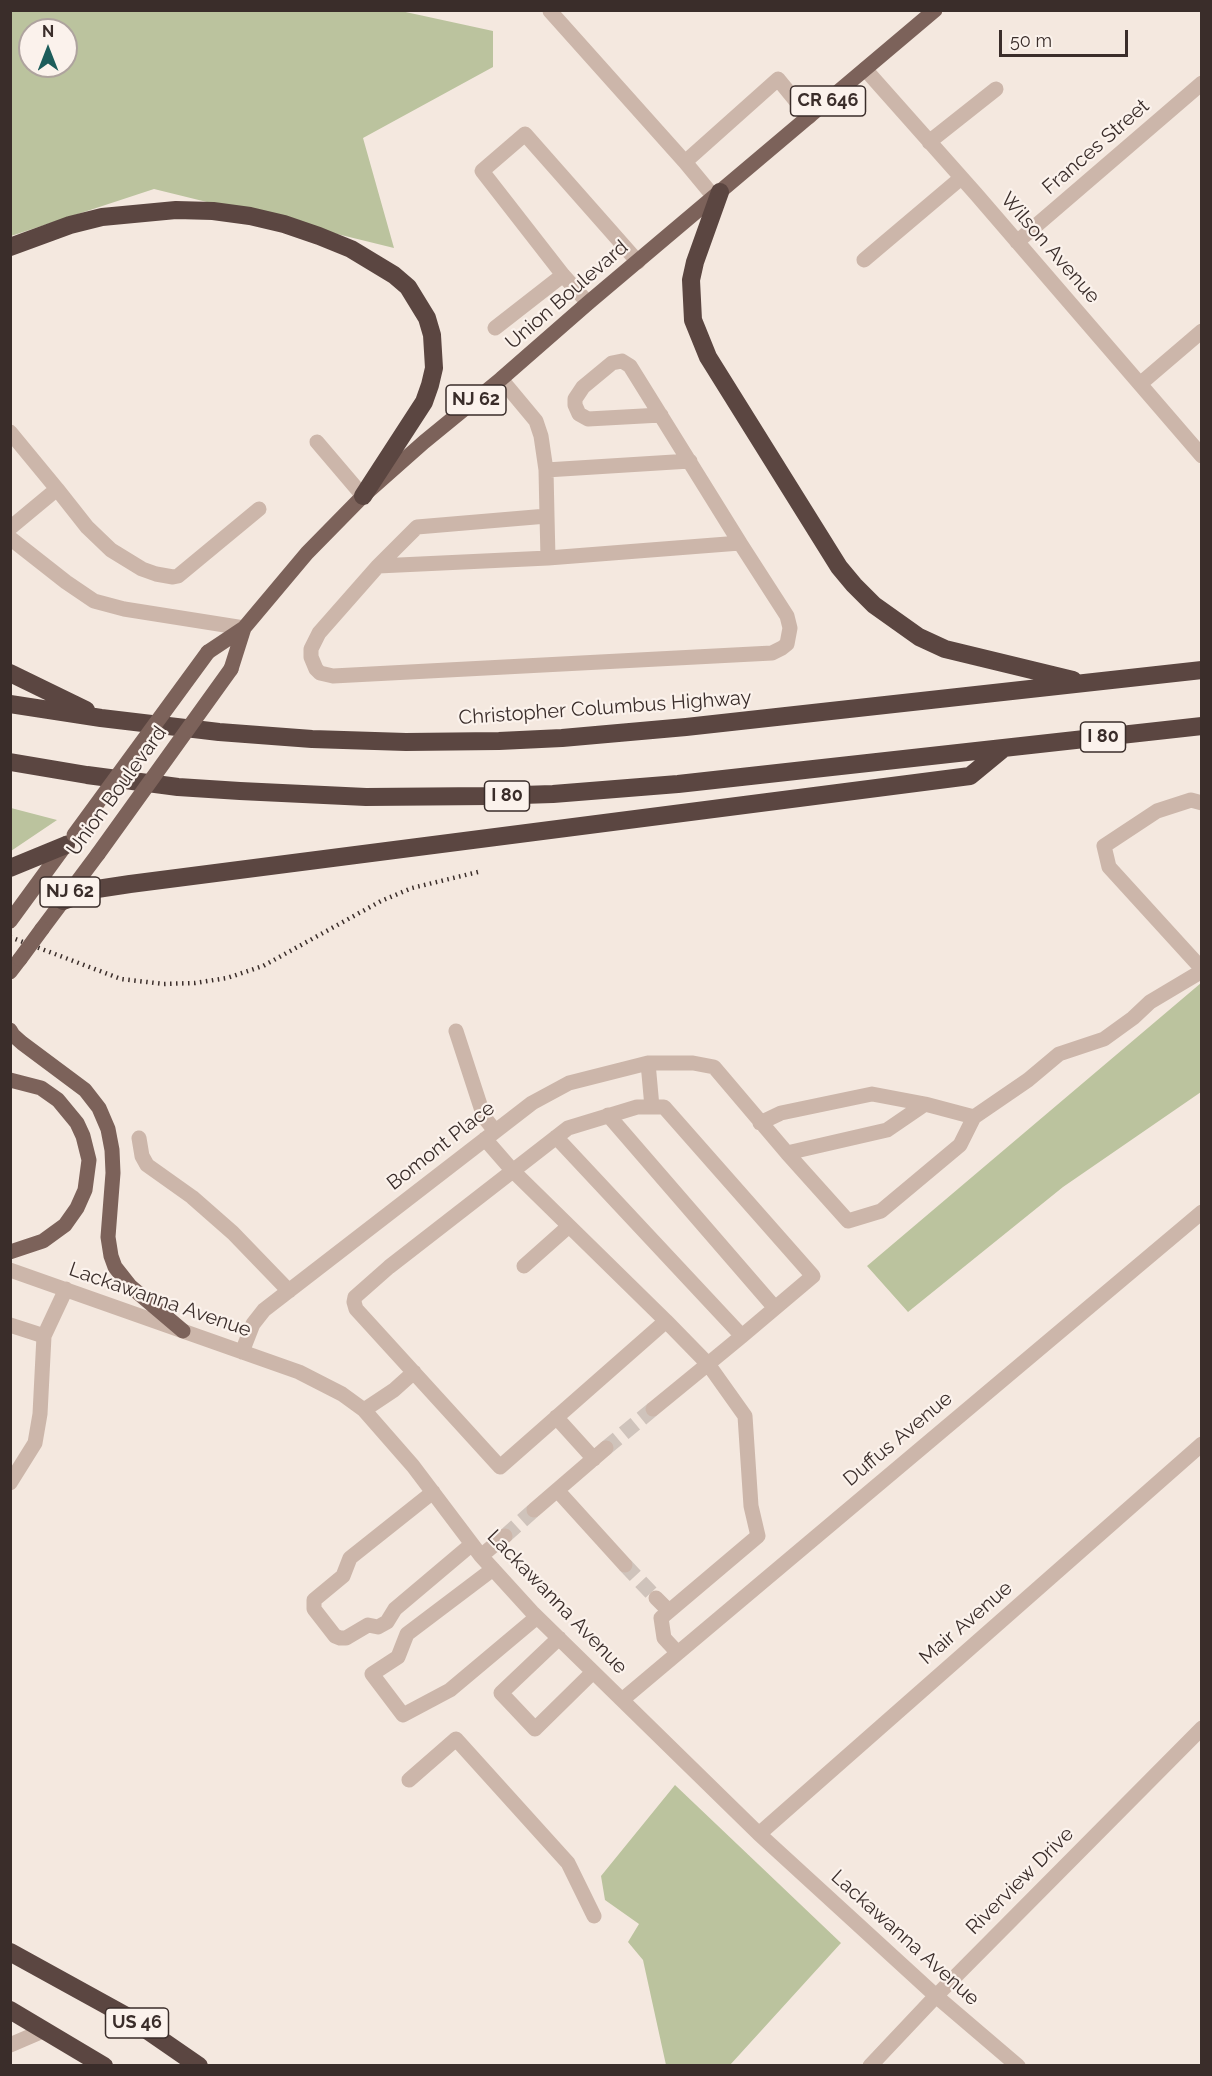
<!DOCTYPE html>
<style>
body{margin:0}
#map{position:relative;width:1212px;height:2076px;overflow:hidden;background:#f4e8df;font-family:Raleway,sans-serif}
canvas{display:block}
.frame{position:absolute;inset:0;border:12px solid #3a2d2a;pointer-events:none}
.north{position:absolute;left:18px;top:18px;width:60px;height:60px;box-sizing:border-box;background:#fbf2ec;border:2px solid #aea39e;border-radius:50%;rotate:0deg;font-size:16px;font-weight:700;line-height:24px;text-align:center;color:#3a2d2a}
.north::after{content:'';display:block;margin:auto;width:21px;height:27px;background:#1d5d5b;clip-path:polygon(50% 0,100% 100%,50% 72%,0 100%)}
.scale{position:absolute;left:999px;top:30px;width:129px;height:27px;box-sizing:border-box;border:3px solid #3a2d2a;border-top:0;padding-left:8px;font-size:18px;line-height:21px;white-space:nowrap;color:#3a2d2a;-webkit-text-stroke:4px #fbf2ec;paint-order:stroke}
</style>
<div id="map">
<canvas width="1212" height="2076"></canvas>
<div class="frame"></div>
<div class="north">N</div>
<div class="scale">50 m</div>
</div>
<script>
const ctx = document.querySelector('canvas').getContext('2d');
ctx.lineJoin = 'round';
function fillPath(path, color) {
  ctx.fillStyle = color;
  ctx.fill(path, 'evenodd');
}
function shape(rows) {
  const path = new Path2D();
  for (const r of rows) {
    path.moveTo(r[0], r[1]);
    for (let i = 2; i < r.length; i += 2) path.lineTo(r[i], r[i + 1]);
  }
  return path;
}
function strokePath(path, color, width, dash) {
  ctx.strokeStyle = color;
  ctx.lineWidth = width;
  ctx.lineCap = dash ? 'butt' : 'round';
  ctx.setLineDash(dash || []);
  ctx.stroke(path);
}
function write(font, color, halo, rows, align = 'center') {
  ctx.font = font + ' Raleway,sans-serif';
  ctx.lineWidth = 4.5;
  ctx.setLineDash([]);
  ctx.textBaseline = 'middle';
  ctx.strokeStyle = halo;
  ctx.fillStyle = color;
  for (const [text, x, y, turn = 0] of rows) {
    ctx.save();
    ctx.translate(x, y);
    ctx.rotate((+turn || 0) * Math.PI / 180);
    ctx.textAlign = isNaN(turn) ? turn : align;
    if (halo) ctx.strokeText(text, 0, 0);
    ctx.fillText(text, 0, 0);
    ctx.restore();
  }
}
fillPath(shape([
 [10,11,401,11,493,31,493,67,363,138,394,248,154,189,11,236],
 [30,30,66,30,66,66,30,66],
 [10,808,11,808,57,820,11,851],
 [1201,983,1201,1092,1063,1187,908,1312,867,1266],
 [675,1785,841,1943,730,2065,666,2065,643,1960,628,1942,639,1924,605,1900,601,1876]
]), '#bbc39e');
strokePath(shape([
 [606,1448,653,1409],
 [505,1536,534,1510],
 [625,1565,656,1598]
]), '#cfc3bb', 15, [15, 8]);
strokePath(shape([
 [550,11,685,162,778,79,809,117],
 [865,69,976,194,1202,456],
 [929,142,996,89],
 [685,162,714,197],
 [1017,242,1202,83],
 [864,260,961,178],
 [588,303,563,275,482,171,525,134,638,262],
 [495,328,563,275],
 [501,379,536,421,541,436,546,470,547,516,548,558,740,543,787,616,790,628,787,644,782,648,772,653,333,676,320,673,316,669,311,657,311,649,319,633,378,566,417,527,547,516],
 [1140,384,1202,331],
 [661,415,588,419,579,414,575,405,575,399,583,387,612,363,622,361,630,366,740,543],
 [10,432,57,489],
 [317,442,363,496],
 [546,470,690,461],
 [10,528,57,489,87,527,111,550,142,569,156,574,173,577,178,576,259,509],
 [10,538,66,582,94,601,124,609,244,628],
 [378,566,548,558],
 [1202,803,1191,800,1157,811,1104,846,1109,867,1202,969],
 [456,1031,484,1117,495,1131],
 [648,1063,652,1107],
 [608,1115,775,1308],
 [760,1123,781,1113,872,1094,925,1104,974,1117],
 [556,1137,742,1336],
 [139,1138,142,1156,147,1165,192,1197,233,1233,289,1291],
 [485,1139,512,1170,666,1321],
 [787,1153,887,1130,925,1104],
 [524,1266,569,1226],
 [10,1270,299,1372,342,1394,364,1410,413,1466,481,1556,532,1612,759,1834,936,1996,1018,2066],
 [10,1325,44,1336,66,1289],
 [242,1352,253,1324,264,1310,532,1103,569,1083,648,1063,693,1063,714,1067,787,1153,848,1221,881,1211,960,1145,974,1117,1028,1080,1059,1054,1104,1039,1133,1018,1150,1002,1202,971],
 [653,1409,708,1364,742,1336,813,1276,664,1107,637,1107,568,1128,389,1267,355,1297,354,1302,356,1309,500,1467,666,1321,708,1364,745,1416,751,1506,758,1536,661,1618,664,1638,677,1652],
 [364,1410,394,1390,414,1372],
 [556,1417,594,1459],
 [10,1483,35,1443,40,1414,44,1336],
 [557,1490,625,1565],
 [433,1492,350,1558,343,1576,314,1600,314,1609,335,1636,340,1638,346,1638,368,1625,378,1627,387,1622,395,1609,472,1544],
 [534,1510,606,1448],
 [481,1556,505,1536],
 [493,1569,407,1634,398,1657,372,1674,403,1715,450,1690,537,1617],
 [656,1598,669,1611],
 [559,1638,501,1693,535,1729,593,1672],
 [622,1700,1202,1212],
 [409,1780,456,1739,568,1863,594,1916],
 [759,1834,1202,1444],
 [10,2045,45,2030],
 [870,2066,936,1996,1202,1728]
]), '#ccb6aa', 15);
strokePath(shape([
 [208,652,244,628,307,553,363,496,424,442,501,379,588,303,935,10],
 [231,669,244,628],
 [10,921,67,843],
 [42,929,98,854],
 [10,972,20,959],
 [10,1030,13,1035,22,1043,85,1090,99,1108,108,1129,112,1150,113,1173,108,1237,111,1256,115,1267,130,1286,183,1331],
 [10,1080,41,1088,58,1100,77,1123,83,1136,89,1160,85,1190,77,1208,65,1225,43,1241,10,1252]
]), '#7c625a', 15);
strokePath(shape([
 [720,192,695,262,691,280,693,320,708,357,839,567,854,585,874,605,919,637,945,649,1073,680],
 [10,247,70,225,102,217,176,210,213,211,250,216,284,224,319,236,351,249,394,275,408,287,427,318,432,335,434,368,430,385,424,402,363,496],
 [10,673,86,710],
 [10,704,101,718,219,732,312,739,406,742,499,741,562,738,686,727,1202,670],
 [10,762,87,775,178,787,240,791,366,797,490,796,553,794,678,784,1202,726],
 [10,868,66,845],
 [63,901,97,889,130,884,970,776,1004,748],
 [10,1952,128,2017,199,2066],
 [10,2010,104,2066]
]), '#5b4641', 18);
strokePath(shape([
 [10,937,121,979,164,984,195,983,227,978,263,966,381,901,412,888,482,871]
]), '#3a2d2a', 4.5, [1.5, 4.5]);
strokePath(shape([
 [74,835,208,652],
 [98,854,231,669],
 [20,959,42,929]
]), '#7c625a', 15);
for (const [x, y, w] of [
 [828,101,75],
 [476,400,60],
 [1103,737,45],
 [507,796,45],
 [70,892,60],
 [137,2023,63]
]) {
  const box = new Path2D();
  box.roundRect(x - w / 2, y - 15, w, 30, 4.5);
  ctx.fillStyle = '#fbf2ec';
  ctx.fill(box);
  strokePath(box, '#3a2d2a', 1.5);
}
write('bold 18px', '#3a2d2a', null, [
 ["CR 646",828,101],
 ["NJ 62",476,400],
 ["I 80",1103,737],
 ["I 80",507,796],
 ["NJ 62",70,892],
 ["US 46",137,2023]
]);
write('20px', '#3a2d2a', '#fbf2ec', [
 ["Frances Street",1096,147,-41],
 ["Wilson Avenue",1050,248,49],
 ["Union Boulevard",567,295,-41],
 ["Christopher Columbus Highway",605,708,-4],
 ["Union Boulevard",117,791,-54],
 ["Bomont Place",441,1146,-38],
 ["Lackawanna Avenue",160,1300,19],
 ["Duffus Avenue",898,1439,-40],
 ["Lackawanna Avenue",557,1602,46],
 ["Mair Avenue",966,1623,-41],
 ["Riverview Drive",1020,1881,-45],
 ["Lackawanna Avenue",905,1938,42]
]);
</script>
